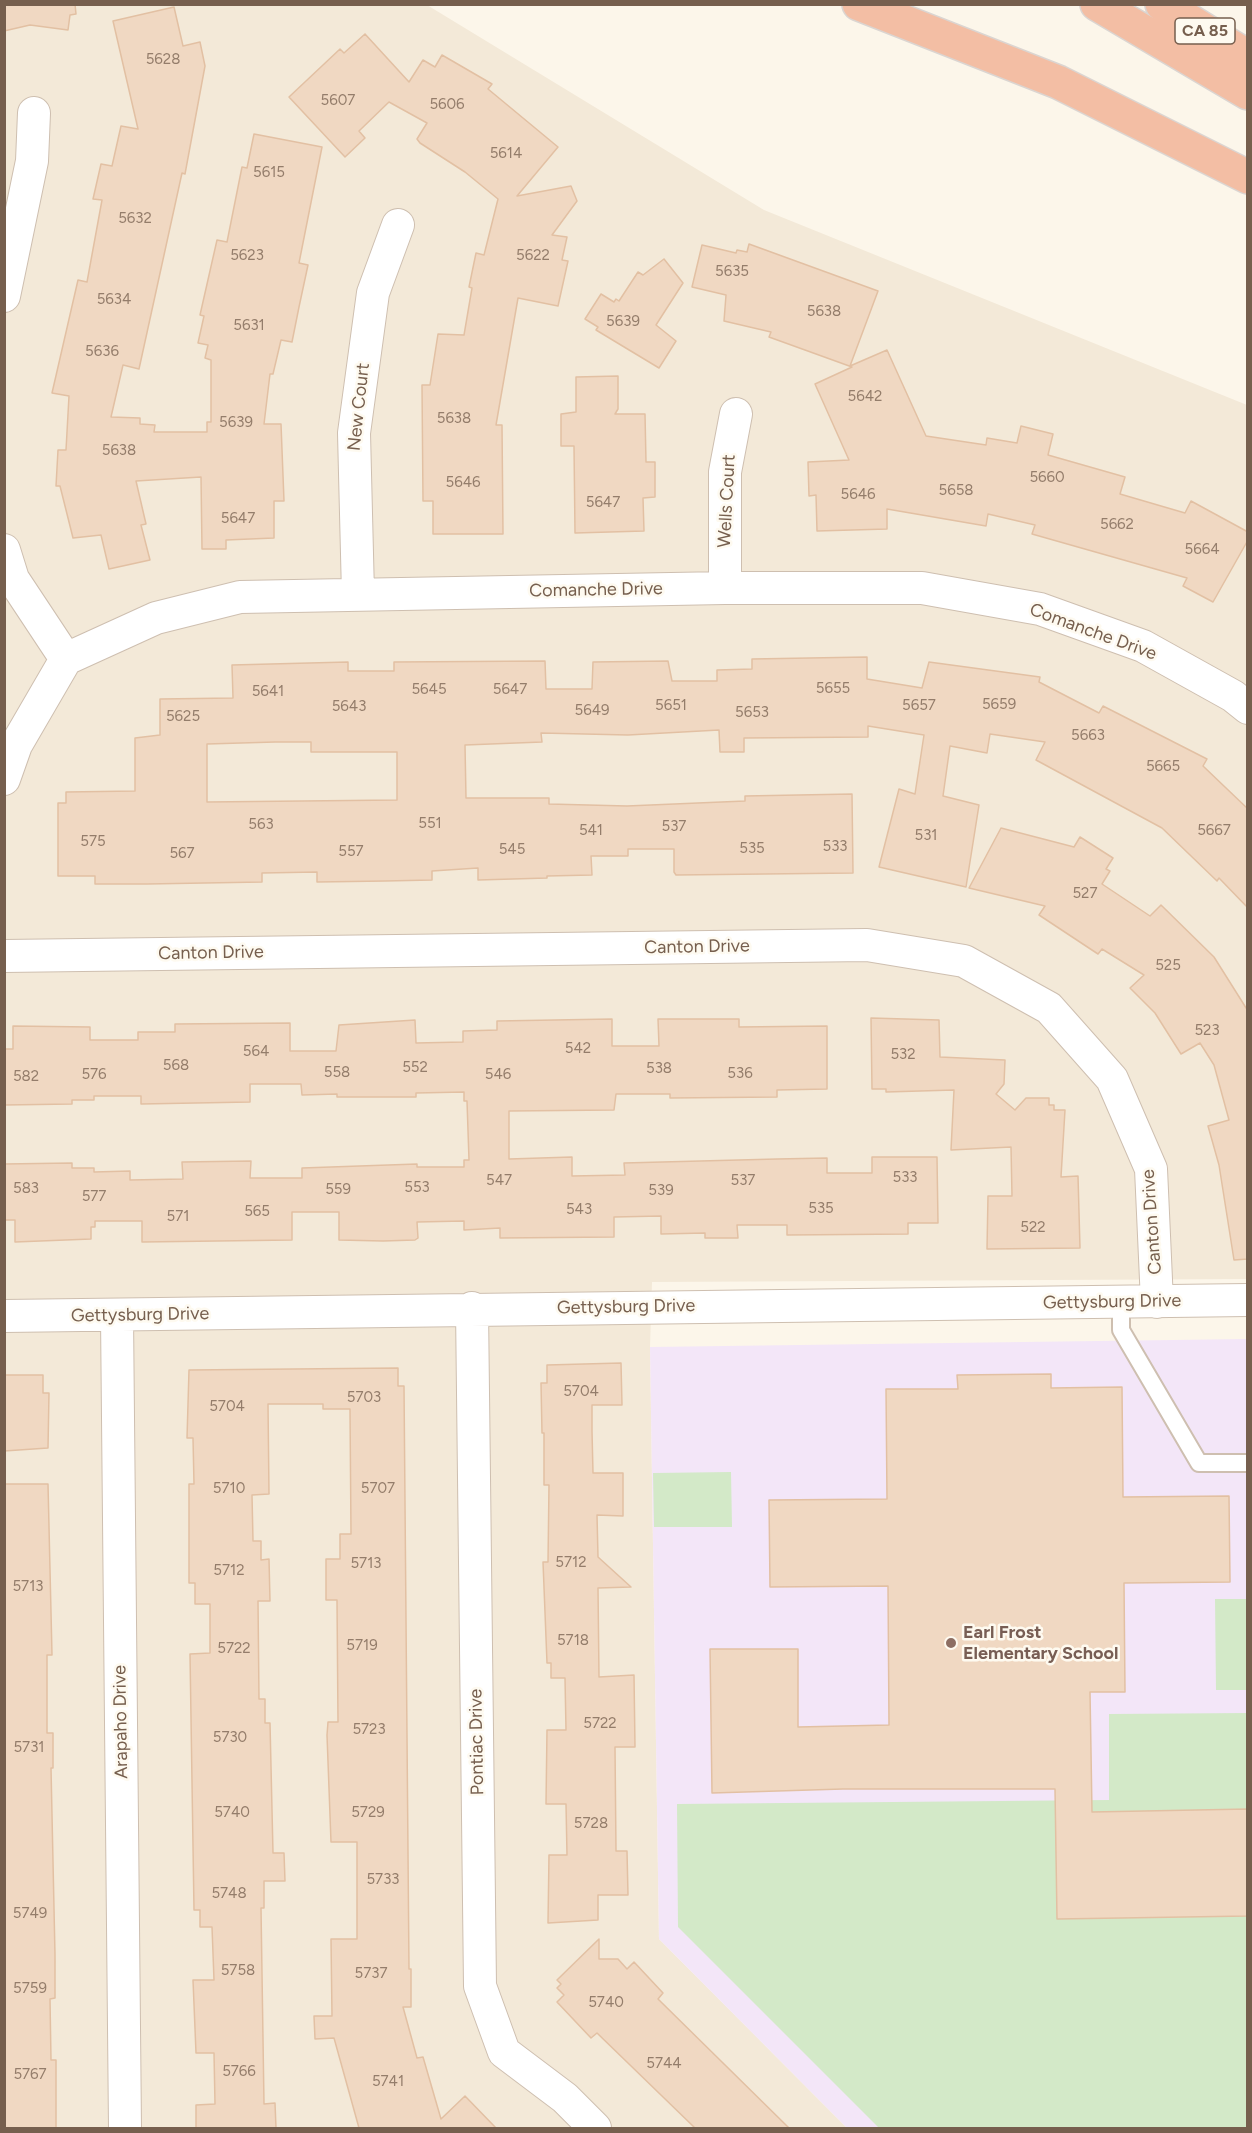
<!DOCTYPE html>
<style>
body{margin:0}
#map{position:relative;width:1252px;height:2133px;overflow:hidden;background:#fcf6ea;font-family:Figtree,sans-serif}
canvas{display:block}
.frame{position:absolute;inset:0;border:6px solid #765f4e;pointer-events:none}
</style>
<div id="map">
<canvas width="1252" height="2133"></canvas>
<div class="frame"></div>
</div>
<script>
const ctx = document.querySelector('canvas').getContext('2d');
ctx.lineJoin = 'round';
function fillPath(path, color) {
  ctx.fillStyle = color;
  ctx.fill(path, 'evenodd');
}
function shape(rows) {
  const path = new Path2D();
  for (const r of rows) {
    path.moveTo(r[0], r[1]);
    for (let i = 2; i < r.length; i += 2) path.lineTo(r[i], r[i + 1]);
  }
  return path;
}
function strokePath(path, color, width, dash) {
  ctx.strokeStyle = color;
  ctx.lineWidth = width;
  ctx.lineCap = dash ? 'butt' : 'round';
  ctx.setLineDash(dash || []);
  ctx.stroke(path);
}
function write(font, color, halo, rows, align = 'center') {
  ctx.font = font + ' Figtree,sans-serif';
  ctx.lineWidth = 5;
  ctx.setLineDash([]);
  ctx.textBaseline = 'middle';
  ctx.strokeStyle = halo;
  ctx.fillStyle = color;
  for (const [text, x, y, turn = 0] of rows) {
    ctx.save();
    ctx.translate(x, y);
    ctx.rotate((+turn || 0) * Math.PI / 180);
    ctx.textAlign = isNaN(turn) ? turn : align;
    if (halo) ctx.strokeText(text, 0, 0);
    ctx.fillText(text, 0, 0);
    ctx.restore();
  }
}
fillPath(shape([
 [5,5,427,5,764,210,1247,405,1247,1279,652,1282,650,1347,659,1939,847,2128,5,2128]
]), '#f3e9d8');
fillPath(shape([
 [1247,1339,1247,2128,847,2128,659,1939,650,1347]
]), '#f3e6f8');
fillPath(shape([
 [731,1472,732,1527,654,1527,653,1473],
 [1215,1599,1247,1599,1247,1690,1216,1690],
 [1247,1713,1247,2128,879,2128,678,1927,677,1804,1109,1800,1109,1714]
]), '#d3e9c8');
const building = shape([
 [4,4,75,4,76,14,70,15,68,30,30,25,4,31,4,4],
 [174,7,183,46,200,42,205,66,185,174,182,173,139,369,123,365,111,417,140,418,140,424,155,425,154,432,207,432,207,422,211,422,211,360,205,358,208,345,198,343,204,316,200,315,217,240,227,242,242,167,247,168,254,134,322,147,299,263,308,265,299,307,292,342,281,340,273,374,270,374,264,424,281,424,284,501,274,501,274,538,226,540,226,549,202,549,201,477,136,481,146,524,141,525,150,560,109,569,101,535,73,538,60,486,56,486,58,450,66,450,69,396,52,393,78,280,87,282,102,200,93,199,101,164,112,166,121,126,138,129,113,21,174,7],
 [365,34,409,82,423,60,435,67,442,55,492,84,488,89,558,147,517,196,571,186,577,201,552,235,567,237,562,260,568,261,558,306,518,298,496,425,502,425,503,534,433,534,433,501,423,501,422,385,430,385,438,334,464,335,472,288,469,287,476,253,484,255,498,199,465,172,420,143,417,139,427,123,389,102,359,131,365,138,345,157,289,97,340,49,344,53,365,34],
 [749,244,878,291,850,366,887,350,926,436,986,445,987,438,1017,443,1021,426,1053,434,1048,455,1125,477,1120,494,1185,513,1191,501,1248,532,1248,540,1213,602,1183,586,1187,578,1032,534,1035,525,988,514,986,526,887,509,887,529,817,531,816,495,809,496,808,462,849,460,815,384,852,367,769,337,771,332,724,321,726,295,692,287,702,245,736,253,737,250,747,252,749,244],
 [664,259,683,283,656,325,676,341,659,368,596,330,598,327,585,319,601,294,614,302,616,299,619,301,638,272,643,275,664,259],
 [618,376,618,409,615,414,645,414,646,462,655,462,655,497,643,498,644,531,575,533,574,446,561,446,561,414,576,412,576,377,618,376],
 [867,657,867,679,922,688,929,662,1040,677,1039,682,1099,713,1103,706,1207,759,1203,766,1248,809,1248,908,1219,878,1217,881,1162,828,1036,760,1045,742,990,734,987,753,950,746,943,796,979,805,966,887,879,867,899,789,915,794,924,735,868,726,868,737,744,738,744,752,720,752,719,730,628,735,541,733,542,742,465,745,466,798,549,798,549,804,627,806,745,801,745,796,852,794,853,873,676,875,674,872,674,849,628,849,628,856,591,856,592,875,547,876,547,878,478,880,478,868,432,871,432,880,385,881,317,882,317,872,262,873,262,882,147,884,95,884,95,876,58,876,58,803,66,803,66,792,135,791,135,738,160,735,160,699,233,698,232,665,348,662,348,671,394,671,394,662,545,661,546,689,592,689,593,662,668,661,672,681,717,681,717,670,752,669,752,659,867,657],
 [275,742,311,742,311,752,397,752,397,800,207,802,207,744,275,742],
 [1001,828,1074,847,1080,837,1113,858,1106,869,1110,871,1102,884,1150,916,1161,905,1214,957,1248,1011,1248,1259,1234,1260,1219,1165,1208,1126,1229,1120,1214,1065,1200,1043,1181,1054,1155,1013,1130,988,1144,975,1102,949,1098,954,1039,915,1045,906,969,888,1001,828],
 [871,1018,939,1020,940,1057,1005,1060,1004,1084,996,1094,1015,1110,1026,1098,1049,1098,1049,1105,1054,1105,1054,1110,1065,1110,1061,1177,1078,1176,1080,1248,987,1249,988,1196,1012,1196,1011,1147,951,1150,954,1090,886,1092,886,1089,872,1089,871,1018],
 [612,1019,612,1046,659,1046,658,1019,739,1019,739,1027,827,1026,827,1089,777,1090,777,1097,670,1098,670,1094,616,1094,614,1110,509,1111,509,1159,572,1157,572,1176,625,1175,624,1163,777,1159,827,1158,827,1173,872,1173,872,1157,937,1157,938,1223,908,1223,908,1234,787,1235,787,1225,737,1225,738,1238,705,1238,705,1233,661,1234,661,1216,614,1217,614,1237,500,1238,500,1228,464,1230,464,1221,417,1222,418,1238,415,1240,383,1241,339,1240,339,1212,292,1212,292,1240,142,1242,142,1221,95,1221,95,1227,91,1227,91,1239,15,1242,15,1220,4,1220,4,1164,72,1163,72,1168,94,1168,94,1172,130,1171,130,1180,183,1179,182,1162,251,1161,250,1178,302,1178,302,1168,417,1164,417,1167,464,1167,464,1160,469,1160,467,1101,464,1101,464,1092,416,1093,416,1097,337,1097,337,1094,302,1095,301,1084,250,1084,250,1102,141,1104,141,1096,94,1096,94,1100,72,1100,72,1104,4,1105,4,1049,13,1049,13,1026,90,1027,90,1040,138,1040,138,1032,175,1032,175,1024,290,1023,290,1051,336,1051,339,1025,415,1020,416,1043,463,1042,463,1031,497,1030,497,1021,612,1019],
 [621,1363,622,1405,592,1405,592,1431,593,1473,623,1473,623,1516,597,1515,598,1557,631,1587,598,1588,599,1677,634,1675,635,1747,615,1747,616,1851,627,1851,628,1895,598,1895,598,1920,548,1923,549,1855,567,1855,566,1804,546,1804,547,1730,566,1730,565,1678,551,1678,551,1663,547,1663,543,1562,548,1562,549,1485,544,1485,544,1433,542,1433,541,1383,547,1383,547,1365,621,1363],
 [398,1368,398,1386,404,1386,409,1969,411,1969,411,2007,403,2007,417,2058,423,2057,441,2119,465,2096,496,2128,359,2128,334,2038,315,2039,314,2016,332,2016,331,1939,357,1939,357,1842,331,1842,327,1735,328,1722,338,1722,337,1600,326,1600,326,1559,340,1559,340,1534,351,1534,350,1409,323,1409,323,1404,268,1404,269,1494,252,1495,253,1541,261,1541,261,1560,269,1559,270,1601,258,1601,259,1699,265,1699,265,1723,270,1723,273,1853,284,1853,285,1881,264,1881,264,1908,261,1908,264,2104,275,2103,276,2128,196,2128,196,2105,215,2104,214,2053,196,2053,193,1980,214,1980,212,1927,200,1927,200,1910,194,1910,190,1654,210,1653,210,1604,195,1604,195,1583,189,1583,189,1484,194,1484,193,1438,187,1438,189,1370,398,1368],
 [1051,1374,1051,1388,1122,1387,1123,1497,1229,1496,1230,1582,1124,1583,1125,1692,1090,1692,1092,1812,1248,1809,1248,1916,1057,1919,1055,1789,843,1789,712,1793,710,1649,798,1649,798,1727,889,1725,888,1586,770,1587,769,1500,887,1499,886,1389,958,1389,957,1375,1051,1374],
 [4,1375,43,1375,43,1393,49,1393,48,1448,4,1451,4,1375],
 [4,1484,48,1484,52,1655,47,1655,47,1733,53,1733,53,1768,51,1768,55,1955,55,1998,50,1999,51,2060,56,2060,56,2128,4,2128,4,1484],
 [599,1939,599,1959,618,1959,627,1969,634,1962,663,1993,658,1999,789,2128,695,2128,597,2033,591,2038,557,2002,564,1995,557,1988,561,1984,557,1980,599,1939]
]);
fillPath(building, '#f0d8c2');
strokePath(building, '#e2c0a3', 1.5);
const lane = shape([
 [1121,1302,1121,1330,1199,1463,1248,1463]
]);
const street = shape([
 [4,296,32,161,34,113],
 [4,550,13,579,66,659],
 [725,588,725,472,736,414],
 [358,594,354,433,373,293,398,225],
 [4,779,16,745,66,659,156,618,240,597,725,588,922,588,1040,609,1143,646,1233,696,1248,708],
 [4,956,867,945,964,961,1049,1008,1112,1079,1151,1169,1157,1302],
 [472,1308,480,1986,504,2052,565,2098,595,2128],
 [4,1316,1248,1300],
 [117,1316,125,2128]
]);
const highway = shape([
 [859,4,1058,82,1248,177],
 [1097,4,1248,93],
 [1162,4,1248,57]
]);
strokePath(lane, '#cebfb0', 20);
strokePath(street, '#cebfb0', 34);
strokePath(highway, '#dbd5d1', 36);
strokePath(lane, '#fff', 16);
strokePath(street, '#fff', 32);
strokePath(highway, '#f3bea4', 33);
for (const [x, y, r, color] of [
 [951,1643,6,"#8d6e63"]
]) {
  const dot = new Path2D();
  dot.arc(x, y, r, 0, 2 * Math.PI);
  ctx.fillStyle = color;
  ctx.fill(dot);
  strokePath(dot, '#fefaf0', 2);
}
write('15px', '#947d6b', null, [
 ["5628",163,60],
 ["5607",338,101],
 ["5606",447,105],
 ["5614",506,154],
 ["5615",269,173],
 ["5632",135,219],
 ["5623",247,256],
 ["5622",533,256],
 ["5635",732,272],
 ["5634",114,300],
 ["5638",824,312],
 ["5639",623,322],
 ["5631",249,326],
 ["5636",102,352],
 ["5642",865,397],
 ["5638",454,419],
 ["5639",236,423],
 ["5638",119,451],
 ["5660",1047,478],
 ["5646",463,483],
 ["5658",956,491],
 ["5646",858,495],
 ["5647",603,503],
 ["5647",238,519],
 ["5662",1117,525],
 ["5664",1202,550],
 ["5655",833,689],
 ["5645",429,690],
 ["5647",510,690],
 ["5641",268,692],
 ["5659",999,705],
 ["5651",671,706],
 ["5657",919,706],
 ["5643",349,707],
 ["5649",592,711],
 ["5653",752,713],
 ["5625",183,717],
 ["5663",1088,736],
 ["5665",1163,767],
 ["551",430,824],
 ["563",261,825],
 ["537",674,827],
 ["541",591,831],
 ["5667",1214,831],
 ["531",926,836],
 ["575",93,842],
 ["533",835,847],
 ["535",752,849],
 ["545",512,850],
 ["557",351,852],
 ["567",182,854],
 ["527",1085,894],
 ["525",1168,966],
 ["523",1207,1031],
 ["542",578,1049],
 ["564",256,1052],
 ["532",903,1055],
 ["568",176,1066],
 ["552",415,1068],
 ["538",659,1069],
 ["558",337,1073],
 ["536",740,1074],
 ["576",94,1075],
 ["546",498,1075],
 ["582",26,1077],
 ["533",905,1178],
 ["547",499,1181],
 ["537",743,1181],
 ["553",417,1188],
 ["583",26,1189],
 ["559",338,1190],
 ["539",661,1191],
 ["577",94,1197],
 ["535",821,1209],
 ["543",579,1210],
 ["565",257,1212],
 ["571",178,1217],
 ["522",1033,1228],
 ["5704",581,1392],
 ["5703",364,1398],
 ["5704",227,1407],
 ["5710",229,1489],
 ["5707",378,1489],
 ["5712",571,1563],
 ["5713",366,1564],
 ["5712",229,1571],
 ["5713",28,1587],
 ["5718",573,1641],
 ["5719",362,1646],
 ["5722",234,1649],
 ["5722",600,1724],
 ["5723",369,1730],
 ["5730",230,1738],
 ["5731",29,1748],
 ["5740",232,1813],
 ["5729",368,1813],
 ["5728",591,1824],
 ["5733",383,1880],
 ["5748",229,1894],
 ["5749",30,1914],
 ["5758",238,1971],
 ["5737",371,1974],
 ["5759",30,1989],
 ["5740",606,2003],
 ["5744",664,2064],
 ["5766",239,2072],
 ["5767",30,2075],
 ["5741",388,2082]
]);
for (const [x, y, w] of [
 [1205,31,60]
]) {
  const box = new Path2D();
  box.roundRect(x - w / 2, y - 13, w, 26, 4.5);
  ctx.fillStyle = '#fefaf0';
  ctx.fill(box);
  strokePath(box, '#765f4e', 1.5);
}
write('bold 16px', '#765f4e', null, [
 ["CA 85",1205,31]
]);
write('18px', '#765f4e', '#fefaf0', [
 ["New Court",359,407,-84],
 ["Wells Court",727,501,-87],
 ["Comanche Drive",596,590,-1],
 ["Comanche Drive",1093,632,20],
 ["Canton Drive",697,947,-1],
 ["Canton Drive",211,953,-1],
 ["Canton Drive",1152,1222,-94],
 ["Gettysburg Drive",1112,1302,-1],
 ["Gettysburg Drive",626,1307,-1],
 ["Gettysburg Drive",140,1315,-1],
 ["Arapaho Drive",121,1722,-91],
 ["Pontiac Drive",477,1742,-91]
]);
write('bold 18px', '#785e54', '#fefaf0', [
 ["Earl Frost",963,1633],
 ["Elementary School",963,1654]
], 'left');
</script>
